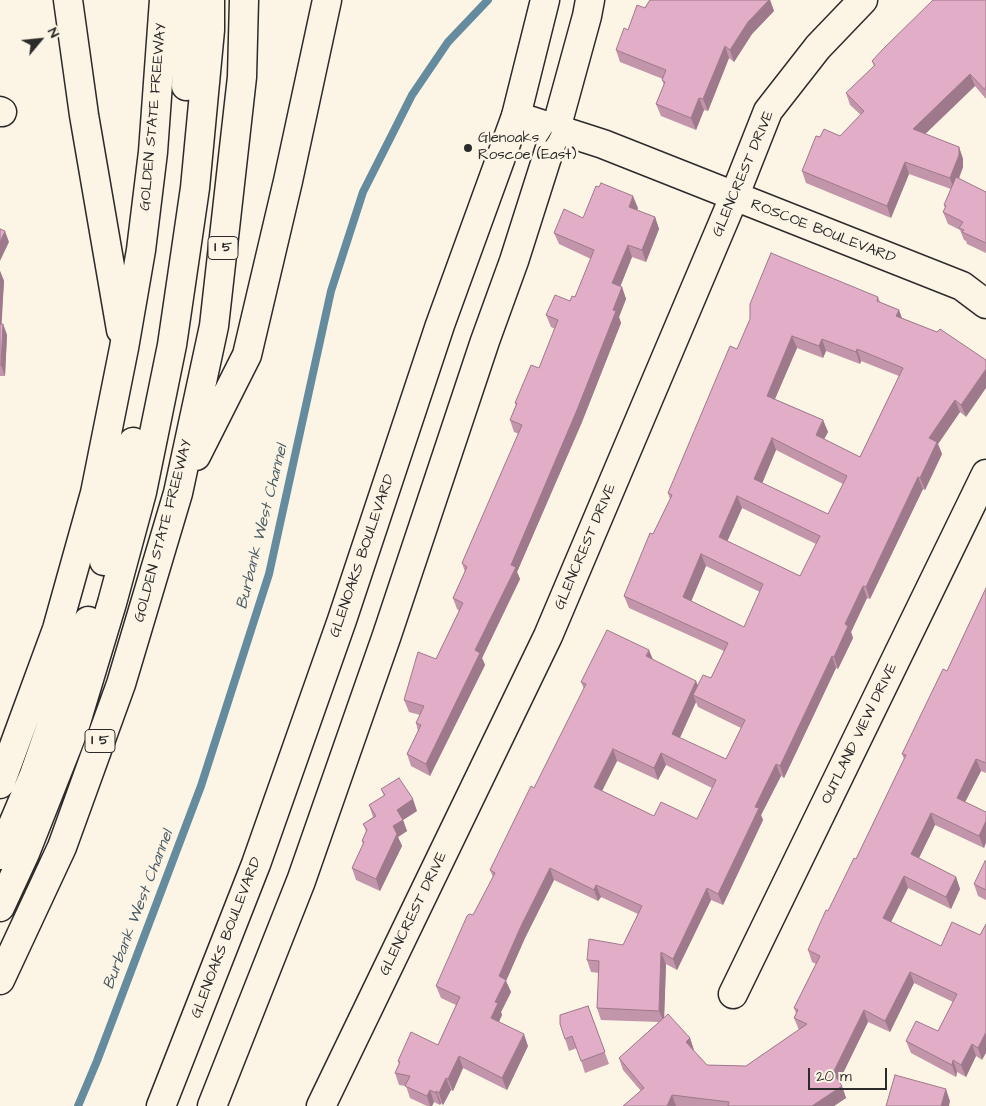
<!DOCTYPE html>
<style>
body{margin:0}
#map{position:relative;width:986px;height:1106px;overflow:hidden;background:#fcf5e5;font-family:"Architects Daughter",sans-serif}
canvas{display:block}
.north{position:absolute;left:15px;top:15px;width:50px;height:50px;-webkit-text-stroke:4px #fcf5e5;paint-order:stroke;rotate:62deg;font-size:14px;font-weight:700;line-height:20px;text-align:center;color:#2b2b2b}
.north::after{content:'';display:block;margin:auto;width:18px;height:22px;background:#2b2b2b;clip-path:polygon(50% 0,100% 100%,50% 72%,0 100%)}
.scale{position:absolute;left:808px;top:1068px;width:79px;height:22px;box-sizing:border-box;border:2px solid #2b2b2b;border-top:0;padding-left:6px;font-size:15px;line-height:18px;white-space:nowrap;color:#2b2b2b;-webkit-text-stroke:4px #fcf5e5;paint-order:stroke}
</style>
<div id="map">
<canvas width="986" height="1106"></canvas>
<div class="north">N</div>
<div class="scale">20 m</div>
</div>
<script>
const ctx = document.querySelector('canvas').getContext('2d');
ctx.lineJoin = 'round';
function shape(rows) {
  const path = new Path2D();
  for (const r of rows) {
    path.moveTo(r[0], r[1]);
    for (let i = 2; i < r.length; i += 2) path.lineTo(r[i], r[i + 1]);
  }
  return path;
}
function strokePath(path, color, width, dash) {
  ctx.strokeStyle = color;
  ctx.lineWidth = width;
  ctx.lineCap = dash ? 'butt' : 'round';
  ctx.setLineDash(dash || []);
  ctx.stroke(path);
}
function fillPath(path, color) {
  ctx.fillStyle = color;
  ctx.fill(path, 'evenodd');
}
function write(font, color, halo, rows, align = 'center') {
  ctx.font = font + ' "Architects Daughter",sans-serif';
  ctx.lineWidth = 5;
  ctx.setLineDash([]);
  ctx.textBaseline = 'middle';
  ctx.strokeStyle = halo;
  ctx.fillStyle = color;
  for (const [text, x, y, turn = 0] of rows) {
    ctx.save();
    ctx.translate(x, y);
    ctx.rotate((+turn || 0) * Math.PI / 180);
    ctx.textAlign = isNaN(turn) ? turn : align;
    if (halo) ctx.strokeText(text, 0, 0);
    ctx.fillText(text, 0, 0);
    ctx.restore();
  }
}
strokePath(shape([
 [78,1106,97,1061,201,786,269,574,331,291,363,192,412,95,448,42,488,0]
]), '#658b9f', 8);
const street = shape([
 [0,111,2,112],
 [516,116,603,144,962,286,986,304],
 [733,994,986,474],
 [321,1106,548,636,734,197,768,111,818,47,863,0]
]);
const secondary = shape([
 [161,1106,256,864,342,620,440,325,516,116,545,0],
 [212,1106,301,881,387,635,485,341,514,261,556,129,587,16,590,0]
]);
const highway = shape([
 [68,0,84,115,121,330],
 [186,86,191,0],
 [196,456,247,355,288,181,327,0],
 [104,561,126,475,133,442],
 [0,784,57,629,95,493,124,348,141,250,153,152,164,0],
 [0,855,34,775,88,621],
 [0,907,25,853,74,729,112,603,142,492,172,345,195,188,210,30,210,0],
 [0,980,62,847,121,684,178,493,214,326,242,77,244,0]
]);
strokePath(street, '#2b2b2b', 31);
strokePath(secondary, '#2b2b2b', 31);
strokePath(highway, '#2b2b2b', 31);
strokePath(street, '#fcf5e5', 28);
strokePath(secondary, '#fcf5e5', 28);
strokePath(highway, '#fcf5e5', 28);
fillPath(shape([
 [650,0,770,0,774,11,752,34,734,62,729,58,708,111,704,110,696,130,661,116,656,104,664,85,662,80,663,79,620,62,616,50,628,30],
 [986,0,986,99,975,86,925,134,959,147,963,159,963,167,959,179,986,192,986,253,967,244,966,241,964,240,960,230,948,224,943,212,945,208,944,205,951,189,909,174,891,218,806,183,802,171,820,137,840,136,861,115,850,105,846,93,874,66,872,61],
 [638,208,637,210,655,217,659,229,646,262,632,257,620,286,622,287,626,299,619,317,621,323,582,422,517,572,520,579,482,658,485,665,430,776,411,766,407,754,418,731,416,723,420,715,409,712,404,700,436,659,459,611,457,609,453,598,465,572,462,563,519,434,514,432,510,420,516,405,515,403,539,368,555,329,551,327,546,315,575,297,591,259,559,244,554,233,583,218],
 [0,271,4,281,1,324,3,324,7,335,5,376,0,376],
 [878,297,880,302,899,310,902,318,937,332,966,417,960,412,938,444,942,454,925,490,923,489,870,599,867,598,858,617,851,632,853,638,838,669,836,668,784,778,781,776,761,815,763,820,723,905,711,900,677,970,666,964,664,1018,690,1038,694,1051,707,1065,746,1066,799,1030,794,1018,796,1013,794,1008,816,964,812,962,808,950,828,911,856,859,904,759,902,754,947,671,986,588,986,773,981,771,965,802,986,812,986,842,984,848,935,825,919,858,956,877,960,889,951,909,908,888,891,922,941,946,952,922,982,1060,976,1056,966,1077,957,1072,956,1077,911,1053,906,1041,938,1031,953,1002,914,983,890,1032,868,1022,839,1082,842,1086,846,1098,834,1106,623,1106,641,1091,623,1070,619,1058,659,1022,601,1020,597,1008,599,973,591,972,587,960,623,945,638,914,601,897,598,901,554,880,525,938,506,981,511,992,501,1012,502,1015,499,1022,528,1046,507,1090,463,1068,453,1091,451,1090,443,1105,441,1103,440,1105,434,1102,432,1106,427,1106,410,1098,406,1086,399,1085,395,1073,399,1064,398,1061,438,1045,456,1005,441,998,436,986,493,877,490,870,534,788,584,689,581,682,653,660,696,681,698,686,711,678,724,651,629,608,624,596,670,499,668,493,737,349],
 [797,348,823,358,826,351,860,364,861,361,899,376,860,457,824,439,828,432,823,420,775,399],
 [776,450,843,484,828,514,762,483],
 [742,508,816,544,800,576,727,541],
 [706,566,760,592,744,627,691,601],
 [696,702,698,707,741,728,726,759,680,738],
 [617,761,658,780,666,765,712,788,697,819,654,816,602,791],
 [381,789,417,811,403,820,407,831,398,837,402,846,380,891,356,880,352,868,363,844,362,841,366,831,363,824,373,817,369,805,384,796],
 [986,861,986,900,978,896,974,884],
 [588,1006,609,1064,585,1073,577,1048,569,1051,565,1039]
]), '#c295aa');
fillPath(shape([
 [769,0,770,0,774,11,752,34,734,62,730,50,748,22],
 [725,46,729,58,708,111,703,99],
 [970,74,975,86,918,141,913,129],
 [699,98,704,110,696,130,691,118],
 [959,147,963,159,963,167,954,190,950,178],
 [905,162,909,174,891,218,887,206],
 [633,196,638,208,634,219,629,207],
 [655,217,659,229,646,262,642,250],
 [5,231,9,242,0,261,0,242],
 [628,245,632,257,617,295,612,283],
 [0,271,4,281,1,335,0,333],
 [622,287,626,299,619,317,621,323,582,422,517,572,520,579,482,658,485,665,430,776,426,764,511,565],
 [899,310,903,322,896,316],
 [3,324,7,335,5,376,1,365],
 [792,336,797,348,771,408,767,396],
 [822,339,826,351,823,358,819,346],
 [857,349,861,361,860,364,856,352],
 [986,369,986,388,966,417,961,405],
 [955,400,960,412,938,444,942,454,925,490,920,478,929,438],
 [823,420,828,432,820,447,816,435],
 [772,438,776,450,759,491,754,479],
 [918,477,923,489,870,599,866,587],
 [737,496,742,508,724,549,719,537],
 [701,554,706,566,688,609,683,597],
 [863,586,867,598,851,632,853,638,838,669,834,657,845,624],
 [649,650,654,662,646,656],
 [832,656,836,668,784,778,780,766],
 [696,681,701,693,693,695,696,702,676,746,672,734],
 [613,749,617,761,598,799,594,787],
 [661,753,666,765,658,780,654,768],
 [976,759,981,771,961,810,957,798],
 [776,764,781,776,761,815,763,820,723,905,718,894,755,807],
 [413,799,417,811,403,820,407,831,398,837,402,846,380,891,376,879,393,826,397,810],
 [931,813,935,825,915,866,911,854],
 [986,821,986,842,984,848,979,836],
 [550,868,554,880,525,938,506,981,511,992,501,1012,502,1015,495,1030,491,1018,499,976,521,926],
 [904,876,908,888,887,930,883,918],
 [956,877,960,889,951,909,946,897],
 [596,885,601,897,598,901,594,890],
 [707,888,711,900,677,970,673,959],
 [661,952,666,964,664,1022,659,1011],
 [910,972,914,983,890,1032,885,1021],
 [864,1010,868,1022,837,1085,833,1073],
 [986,1032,986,1053,982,1060,978,1048],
 [524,1034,528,1046,507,1090,502,1078],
 [690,1038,694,1050,690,1054,686,1042],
 [972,1044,976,1056,966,1077,961,1065],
 [459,1056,463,1068,453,1091,448,1079],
 [953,1060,957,1072,956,1077,952,1065],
 [446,1078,451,1090,443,1105,439,1093],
 [842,1086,846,1098,834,1106,812,1106],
 [946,1089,950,1101,949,1106,941,1106],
 [430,1090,434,1102,432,1106,430,1106,427,1096],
 [436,1091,441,1103,440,1105,436,1093],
 [672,1095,676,1106,667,1106]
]), '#9e798b');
const building = shape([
 [650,0,769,0,748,22,730,50,725,46,703,99,699,98,691,118,656,104,665,82,662,80,666,70,616,50,624,28,628,30,637,5,645,8,650,0],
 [933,0,986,0,986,86,985,90,970,74,913,129,959,147,959,155,950,178,905,162,887,206,802,171,816,136,820,137,824,129,840,136,864,111,846,93,875,65,872,61,883,49,933,0],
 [956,177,986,192,986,243,962,232,964,230,959,228,963,222,943,212,946,206,944,205,956,177],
 [601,183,633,196,629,207,655,217,642,250,628,245,612,283,622,287,613,310,616,311,577,410,511,565,516,567,475,650,480,653,426,764,407,754,421,725,416,723,424,706,404,700,418,652,436,659,463,603,453,598,467,567,462,563,522,425,510,420,517,403,515,403,531,365,539,368,558,320,546,315,555,295,570,301,572,296,575,297,594,250,554,233,564,209,583,218,596,186,599,187,601,183],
 [0,229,5,231,0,242,0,229],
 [771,253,878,297,877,301,899,310,896,316,937,332,940,329,986,360,986,369,961,405,955,400,929,438,937,442,920,478,918,477,866,587,863,586,845,624,848,626,834,657,832,656,780,766,776,764,755,807,759,808,718,894,707,888,673,959,661,952,659,1011,597,1008,599,961,587,960,589,939,623,945,642,906,596,885,594,890,550,868,521,926,499,976,506,980,495,1002,498,1003,491,1018,524,1034,502,1078,459,1056,448,1079,446,1078,439,1093,436,1091,436,1093,430,1090,427,1096,405,1086,410,1076,395,1073,400,1062,398,1061,411,1032,438,1045,460,997,436,986,467,916,469,914,473,915,495,873,490,870,531,786,534,788,586,684,581,682,607,630,649,650,646,656,696,681,672,734,726,759,745,720,693,695,703,675,711,678,728,643,624,596,650,533,653,534,672,495,668,493,730,346,737,349,750,319,750,304,771,253],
 [792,336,819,346,822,339,856,352,857,349,903,368,860,457,816,435,823,420,767,396,792,336],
 [772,438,847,476,828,514,754,479,772,438],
 [737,496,820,536,800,576,719,537,737,496],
 [701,554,763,584,744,627,683,597,701,554],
 [613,749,654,768,661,753,716,780,697,819,661,802,654,816,594,787,613,749],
 [0,324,3,324,1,365,0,365,0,324],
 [986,588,986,763,976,759,957,798,986,812,986,821,979,836,931,813,911,854,956,877,946,897,904,876,883,918,941,946,952,922,980,935,986,924,986,1032,978,1048,972,1044,961,1065,953,1060,952,1065,906,1041,916,1021,938,1031,957,994,910,972,885,1021,864,1010,833,1073,842,1086,812,1106,728,1106,729,1102,672,1095,667,1106,623,1106,644,1088,619,1058,668,1014,690,1038,686,1042,707,1065,746,1066,807,1024,794,1018,798,1010,794,1008,820,956,808,950,826,910,828,911,854,858,856,859,906,755,902,754,927,702,943,669,947,671,986,588],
 [399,778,413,799,397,810,403,820,393,826,397,834,376,879,352,868,364,842,362,841,367,830,363,824,376,816,369,805,385,795,381,789,399,778],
 [985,861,986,861,986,890,974,884,985,861],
 [588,1006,605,1052,581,1061,572,1036,565,1039,560,1024,560,1015,588,1006],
 [895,1075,946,1089,941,1106,886,1106,895,1075]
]);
fillPath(building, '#e2adc6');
strokePath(building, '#9e798b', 1);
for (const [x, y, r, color] of [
 [468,148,5,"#2b2b2b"]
]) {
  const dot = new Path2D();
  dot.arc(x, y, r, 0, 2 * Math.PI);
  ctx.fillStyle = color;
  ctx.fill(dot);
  strokePath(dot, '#fcf5e5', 2);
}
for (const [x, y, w] of [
 [223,248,30],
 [100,741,30]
]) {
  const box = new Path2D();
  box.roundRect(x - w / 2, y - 11.5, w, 23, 4);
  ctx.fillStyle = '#fcf5e5';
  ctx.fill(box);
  strokePath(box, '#2b2b2b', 1);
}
write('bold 14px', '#2b2b2b', null, [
 ["I 5",223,248],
 ["I 5",100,741]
]);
write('15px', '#2b2b2b', '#fcf5e5', [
 ["GOLDEN STATE FREEWAY",154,117,-85],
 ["GLENCREST DRIVE",744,174,-67],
 ["ROSCOE BOULEVARD",823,232,21],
 ["GOLDEN STATE FREEWAY",164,531,-75],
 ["GLENCREST DRIVE",586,547,-67],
 ["GLENOAKS BOULEVARD",363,556,-71],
 ["OUTLAND VIEW DRIVE",860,734,-64],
 ["GLENCREST DRIVE",414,914,-64],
 ["GLENOAKS BOULEVARD",227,938,-69]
]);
write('15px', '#2b2b2b', '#fcf5e5', [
 ["Glenoaks /",478,139],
 ["Roscoe (East)",478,156]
], 'left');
write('italic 16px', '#485b65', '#fcf5e5', [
 ["Burbank West Channel",263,527,-76],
 ["Burbank West Channel",139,910,-69]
]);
</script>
